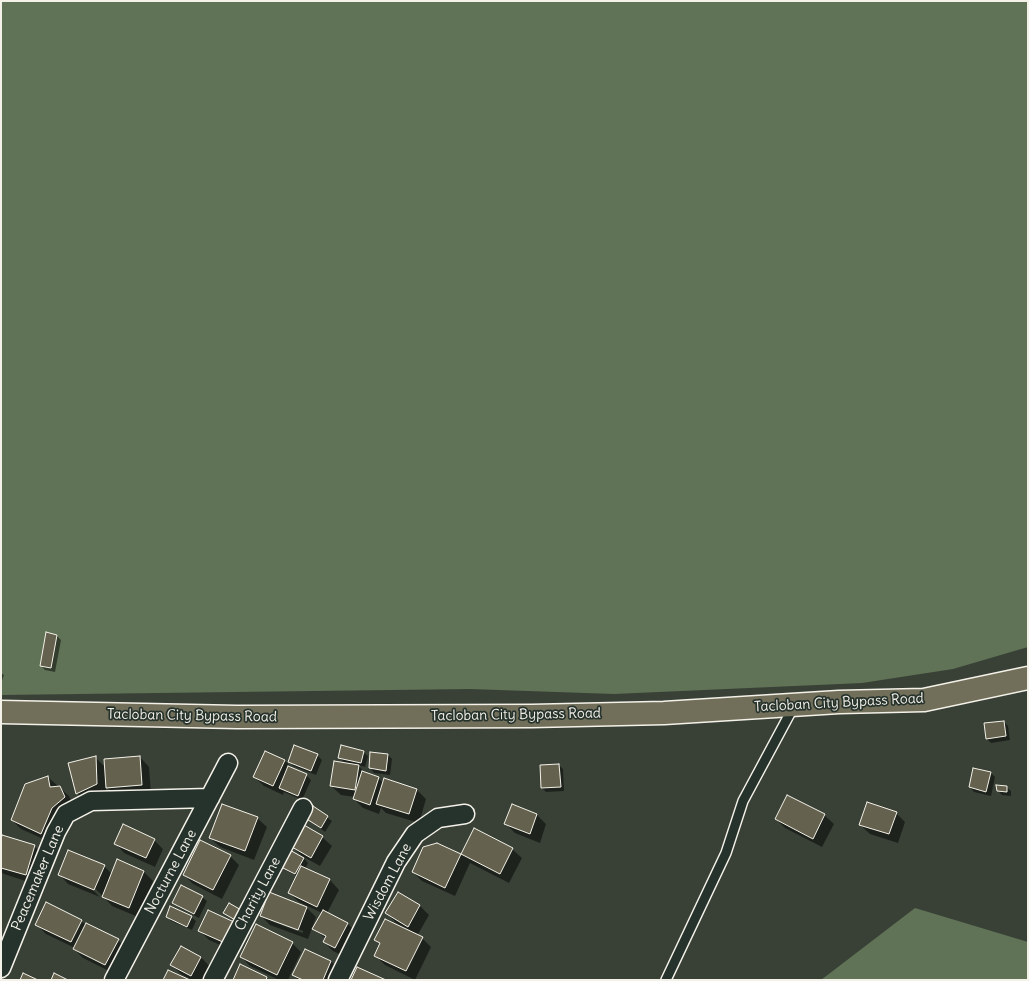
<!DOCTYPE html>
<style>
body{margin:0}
#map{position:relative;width:1029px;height:981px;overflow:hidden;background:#394137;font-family:Delius,sans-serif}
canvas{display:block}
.frame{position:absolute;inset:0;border:2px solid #f4f1e8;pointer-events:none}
</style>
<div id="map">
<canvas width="1029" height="981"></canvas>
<div class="frame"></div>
</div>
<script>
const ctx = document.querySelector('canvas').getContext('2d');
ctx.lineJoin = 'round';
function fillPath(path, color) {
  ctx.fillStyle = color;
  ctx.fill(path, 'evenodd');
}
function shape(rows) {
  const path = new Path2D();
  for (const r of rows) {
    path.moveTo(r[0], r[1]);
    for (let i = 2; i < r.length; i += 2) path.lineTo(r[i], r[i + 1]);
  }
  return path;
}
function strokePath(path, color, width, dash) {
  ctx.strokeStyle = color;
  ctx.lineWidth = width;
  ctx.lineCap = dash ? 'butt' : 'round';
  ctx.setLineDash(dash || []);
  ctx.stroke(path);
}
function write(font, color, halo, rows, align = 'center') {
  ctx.font = font + ' Delius,sans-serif';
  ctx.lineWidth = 3.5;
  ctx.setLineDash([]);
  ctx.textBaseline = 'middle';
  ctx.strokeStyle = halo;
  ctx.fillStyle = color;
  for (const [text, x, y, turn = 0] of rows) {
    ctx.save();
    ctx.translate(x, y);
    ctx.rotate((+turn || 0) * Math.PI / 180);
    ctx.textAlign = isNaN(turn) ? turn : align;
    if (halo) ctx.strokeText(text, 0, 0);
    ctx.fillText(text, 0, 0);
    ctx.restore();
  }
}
fillPath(shape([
 [1,1,1028,1,1028,647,953,669,862,683,614,694,470,689,1,695],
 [915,908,1028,942,1028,980,821,980]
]), '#607356');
fillPath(shape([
 [56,635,61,640,55,672,45,670,41,666],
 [1,673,4,675,1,683],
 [1004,722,1008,726,1010,740,991,743,987,739],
 [363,752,368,756,365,767,358,765,366,774,378,778,384,783,385,780,417,790,426,799,419,823,386,813,381,808,379,814,363,808,354,799,355,797,341,795,331,786,346,764,339,757],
 [266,753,285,761,293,769,306,775,311,780,302,800,284,792,283,795,264,786,254,777],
 [371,753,388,755,392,759,390,775,374,773,370,768],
 [317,755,322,760,316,775,293,766,289,761],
 [95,757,105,767,140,757,149,767,151,794,116,797,106,786,106,793,86,802,77,793],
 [559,765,563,769,564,791,546,792,542,788],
 [991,773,995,777,991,796,974,792,970,787],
 [48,777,69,796,74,807,50,842,21,829,12,820],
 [1006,787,1011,791,1011,796,1002,795,998,791],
 [512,806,537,815,546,824,540,843,515,833,506,824],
 [313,808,332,821,325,832,307,818],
 [896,813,905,822,898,843,870,834,860,825],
 [824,815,834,824,822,847,785,828,776,819],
 [257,818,267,827,254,860,220,847,210,838],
 [475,830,512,849,522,858,509,883,470,863,455,896,422,881,413,872,437,844,461,856],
 [322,837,332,846,320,866,302,856,293,847],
 [154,840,163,849,155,867,124,853,115,843],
 [1,843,34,846,44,855,35,884,4,874,1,872],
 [230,856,239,865,222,899,193,884,184,875],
 [304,858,308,863,305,869,330,880,339,890,327,913,348,924,357,933,345,957,333,951,324,942,326,939,314,929,322,913,299,902,289,893,297,876,285,870,280,866],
 [118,861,144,872,153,881,138,917,112,906,92,885,90,887,100,897,68,884,59,874,104,866,112,874],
 [398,893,420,906,429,915,417,936,422,938,431,947,415,980,385,965,376,956,381,945,376,940,406,930,407,929,396,923,387,913],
 [269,894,307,908,316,917,308,939,270,925,261,916],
 [271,919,303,931,303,933,271,921],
 [202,897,207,901,199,918,178,907,173,903],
 [209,912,234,951,209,940,200,931],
 [167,916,191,917,196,921,192,930,171,921],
 [81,921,86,925,118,940,127,949,115,974,83,958,74,949,75,948,46,934,36,924],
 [292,943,301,952,288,980,279,980,250,966,241,957],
 [305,950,331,961,340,971,336,980,298,980,294,975],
 [201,957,210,967,203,980,190,980,190,979,181,974,172,965]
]), '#0007');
const building = shape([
 [46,632,57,635,51,668,40,666,46,632],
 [1004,721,1006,736,986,739,984,723,1004,721],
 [294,745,318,754,311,771,288,762,294,745],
 [341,745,364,751,361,763,338,758,341,745],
 [265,751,285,760,273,786,253,777,265,751],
 [370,752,388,754,386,771,369,768,370,752],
 [96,756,97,784,76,794,68,763,96,756],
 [140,756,142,785,106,788,104,759,140,756],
 [334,761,359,765,355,790,330,786,334,761],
 [559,764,561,787,541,788,540,765,559,764],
 [288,766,307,774,298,796,279,788,288,766],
 [973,768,991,772,986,792,969,787,973,768],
 [362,771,379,777,370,805,353,799,362,771],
 [48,776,50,787,60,786,65,797,52,808,41,834,11,820,25,784,48,776],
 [384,778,417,789,409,814,376,804,384,778],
 [996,785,1007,786,1007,792,997,791,996,785],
 [787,795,825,814,813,839,775,819,787,795],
 [867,802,897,812,889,834,859,825,867,802],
 [222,804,258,817,245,851,209,838,222,804],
 [512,804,537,814,530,834,504,824,512,804],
 [313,806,328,816,321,828,305,818,313,806],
 [123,824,155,839,146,858,114,844,123,824],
 [304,825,323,836,311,858,292,847,304,825],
 [474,828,513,848,500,874,461,854,474,828],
 [2,835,35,845,26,875,1,868,1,839,2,835],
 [200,840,231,855,213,890,183,875,200,840],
 [437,843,461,854,445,888,412,872,423,847,437,843],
 [288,849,304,858,295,874,279,866,288,849],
 [68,850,105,865,94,890,58,875,68,850],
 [117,859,144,871,129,908,102,897,117,859],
 [301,866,330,879,317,907,288,893,301,866],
 [181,885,203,896,194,914,172,903,181,885],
 [269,892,307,907,298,930,260,916,269,892],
 [398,892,420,905,408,927,385,913,398,892],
 [46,902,82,920,71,942,35,925,46,902],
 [229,903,243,911,237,921,223,913,229,903],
 [170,906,192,916,187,927,166,917,170,906],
 [208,910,234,922,225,943,198,931,208,910],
 [323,910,348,923,335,948,323,942,326,936,312,929,323,910],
 [385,919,423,937,406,971,374,956,380,943,374,940,385,919],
 [86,923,119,939,105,965,73,949,86,923],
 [256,924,293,942,277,975,240,957,256,924],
 [181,946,201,957,191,976,170,965,181,946],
 [305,949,331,961,323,980,303,980,292,975,305,949],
 [240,964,267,977,266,980,233,980,240,964],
 [357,967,386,980,351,980,357,967],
 [168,970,190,980,163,980,168,970],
 [23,973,38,980,20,980,23,973],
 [54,973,68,980,51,980,54,973]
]);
fillPath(building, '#64624e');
strokePath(building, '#f4f1e8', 1);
const service = shape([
 [666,980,726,853,743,801,794,706]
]);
const minor = shape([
 [1,968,56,832,66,814,91,801,210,798],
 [114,980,228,763],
 [213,980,303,808],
 [338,980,396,862,415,834,438,818,465,814]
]);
const trunk = shape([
 [1,712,237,717,532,716,664,713,839,702,924,700,1028,678]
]);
strokePath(service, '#f4f1e8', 12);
strokePath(minor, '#f4f1e8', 21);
strokePath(trunk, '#f4f1e8', 25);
strokePath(service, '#26332d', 9);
strokePath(minor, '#26332d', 18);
strokePath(trunk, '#716e59', 22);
write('14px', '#f4f1e8', '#26332d', [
 ["Tacloban City Bypass Road",839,703,-3],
 ["Tacloban City Bypass Road",516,715,-1],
 ["Tacloban City Bypass Road",192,716,1],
 ["Nocturne Lane",171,872,-62],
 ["Peacemaker Lane",38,878,-67],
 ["Wisdom Lane",388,882,-62],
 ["Charity Lane",258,894,-62]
]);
</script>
